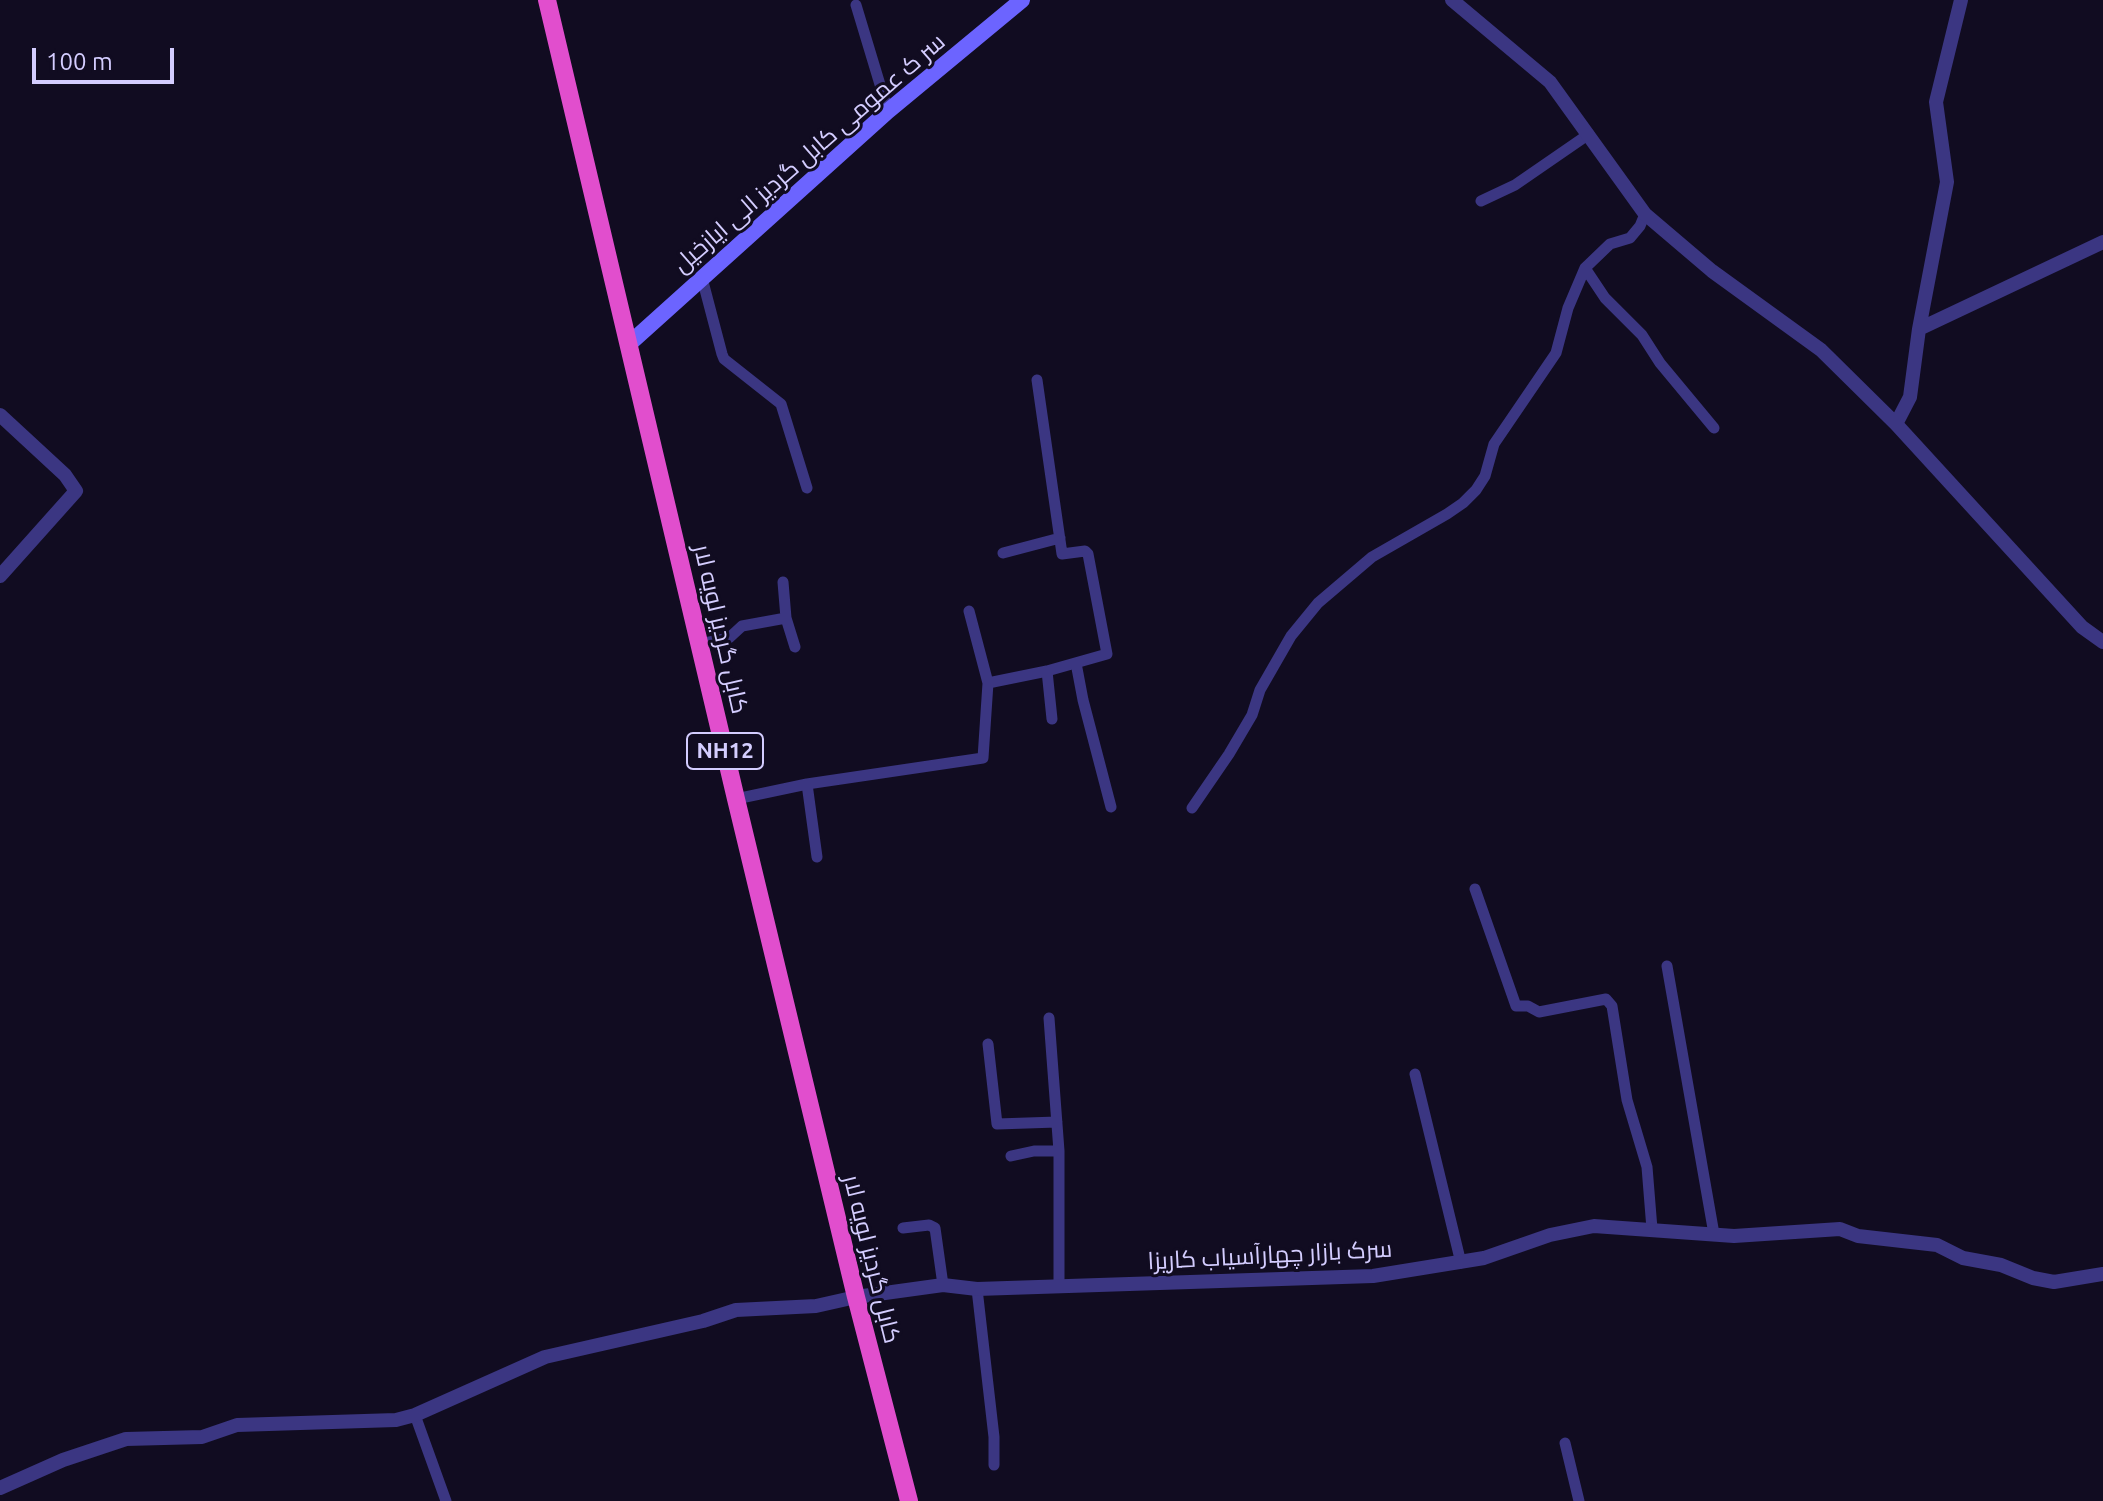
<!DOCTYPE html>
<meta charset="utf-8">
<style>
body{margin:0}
#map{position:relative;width:2103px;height:1501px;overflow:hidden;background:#110c21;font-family:Ubuntu,sans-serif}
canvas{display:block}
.scale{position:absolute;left:32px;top:48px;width:142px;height:36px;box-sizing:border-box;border:4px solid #d4cdff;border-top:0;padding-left:10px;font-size:24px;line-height:28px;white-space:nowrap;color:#d4cdff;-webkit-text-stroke:6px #110c21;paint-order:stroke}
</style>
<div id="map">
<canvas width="2103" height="1501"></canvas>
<div class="scale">100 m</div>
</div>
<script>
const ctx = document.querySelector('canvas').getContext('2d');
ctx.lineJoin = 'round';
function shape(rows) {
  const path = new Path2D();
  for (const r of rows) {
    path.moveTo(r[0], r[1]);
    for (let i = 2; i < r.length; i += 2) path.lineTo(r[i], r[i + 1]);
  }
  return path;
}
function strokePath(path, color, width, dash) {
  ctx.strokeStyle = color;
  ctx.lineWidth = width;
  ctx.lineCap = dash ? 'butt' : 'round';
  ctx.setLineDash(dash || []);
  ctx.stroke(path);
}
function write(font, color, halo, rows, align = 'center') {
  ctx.font = font + ' Ubuntu,Cairo,sans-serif';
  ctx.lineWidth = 6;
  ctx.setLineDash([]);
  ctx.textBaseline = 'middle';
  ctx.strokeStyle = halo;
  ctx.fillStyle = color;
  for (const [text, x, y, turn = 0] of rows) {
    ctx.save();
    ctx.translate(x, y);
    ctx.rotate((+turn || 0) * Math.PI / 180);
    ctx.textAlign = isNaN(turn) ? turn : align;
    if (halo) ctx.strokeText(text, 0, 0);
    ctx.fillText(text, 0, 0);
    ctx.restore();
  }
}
strokePath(shape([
 [856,5,888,111],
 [1481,201,1515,185,1589,134],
 [1585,268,1605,298,1642,335,1660,363,1714,428],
 [702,278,722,354,724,359,781,404,807,488],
 [1003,553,1060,538],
 [783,582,786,618,795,647],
 [700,644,729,638,742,626,786,618],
 [1076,663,1083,700,1111,807],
 [1047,671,1052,719],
 [988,683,1047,671,1107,654,1088,554,1085,551,1062,554,1037,380],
 [807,784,817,857],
 [736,799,807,784,983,758,988,683,969,611],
 [1192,808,1229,754,1252,715,1260,690,1291,636,1318,603,1372,557,1447,514,1463,503,1476,490,1485,476,1494,444,1556,353,1568,308,1585,268,1610,244,1630,238,1640,226,1645,214],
 [1475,889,1516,1006,1528,1006,1539,1012,1606,999,1612,1006,1627,1100,1647,1167,1652,1229],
 [1667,966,1714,1234],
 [1049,1018,1059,1151,1059,1285],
 [988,1044,997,1124,1057,1122],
 [1415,1074,1461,1263],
 [1011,1156,1034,1151,1059,1151],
 [903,1228,929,1225,935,1228,943,1285],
 [977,1289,994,1437,994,1465],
 [415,1415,446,1501],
 [1565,1443,1579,1501]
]), '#3b3682', 11);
strokePath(shape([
 [1452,0,1550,82,1645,214,1712,271,1821,350,1896,424],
 [1961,0,1936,102,1947,182,1919,329,1910,397,1896,424,2082,627,2103,642],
 [1919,329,2103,242],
 [0,415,65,475,76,491,0,576],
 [0,1488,63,1460,126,1439,202,1437,237,1425,396,1420,415,1415,545,1357,703,1321,736,1310,816,1306,856,1297,943,1285,977,1289,1373,1276,1484,1258,1550,1235,1594,1226,1734,1236,1840,1229,1858,1236,1937,1245,1963,1258,2001,1265,2033,1278,2054,1282,2103,1274]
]), '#3b3682', 14);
strokePath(shape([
 [629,344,888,111,1022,0]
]), '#6c64ff', 16);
strokePath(shape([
 [547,0,736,799,856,1297,909,1501]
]), '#e14ecd', 18);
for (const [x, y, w] of [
 [725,751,76]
]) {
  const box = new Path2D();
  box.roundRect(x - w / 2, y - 18, w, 36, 6);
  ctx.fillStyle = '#110c21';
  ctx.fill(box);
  strokePath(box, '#d4cdff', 2);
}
write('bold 22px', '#d4cdff', null, [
 ["NH12",725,751]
]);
write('24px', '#d4cdff', '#110c21', [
 ["سر ک عمومی کابل گردیز الی ایازخیل",809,153,-41],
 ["کابل گردیز لویه لار",721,629,77],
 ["سرک بازار چهارآسیاب کاریزا",1270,1255,-3],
 ["کابل گردیز لویه لار",872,1259,76]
]);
</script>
